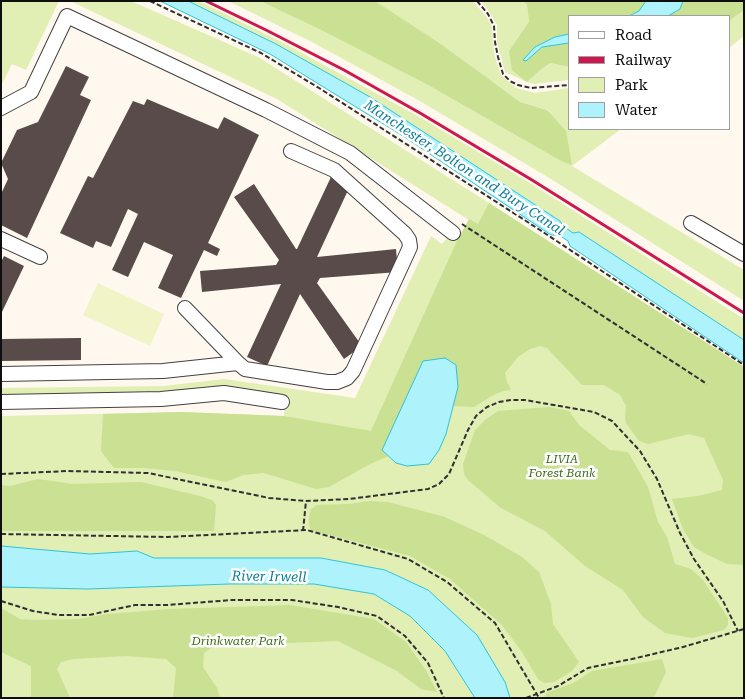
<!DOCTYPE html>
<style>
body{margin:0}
#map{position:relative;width:745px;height:699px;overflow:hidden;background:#fff8ef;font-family:"Roboto Serif",serif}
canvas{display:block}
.frame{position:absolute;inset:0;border:2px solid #0e0e0e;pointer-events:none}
.legend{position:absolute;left:568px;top:15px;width:162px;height:115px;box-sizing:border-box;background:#fff;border:1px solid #9f9f9f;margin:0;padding:6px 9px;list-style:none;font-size:15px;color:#0e0e0e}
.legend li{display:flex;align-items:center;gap:10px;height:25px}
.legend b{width:25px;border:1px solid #9f9f9f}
</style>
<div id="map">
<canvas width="745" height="699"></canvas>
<div class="frame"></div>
<ul class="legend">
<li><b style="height:6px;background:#fff"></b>Road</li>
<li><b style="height:6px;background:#cd174f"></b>Railway</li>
<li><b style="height:14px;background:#e1eeb4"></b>Park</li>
<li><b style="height:14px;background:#aef3fc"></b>Water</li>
</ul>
</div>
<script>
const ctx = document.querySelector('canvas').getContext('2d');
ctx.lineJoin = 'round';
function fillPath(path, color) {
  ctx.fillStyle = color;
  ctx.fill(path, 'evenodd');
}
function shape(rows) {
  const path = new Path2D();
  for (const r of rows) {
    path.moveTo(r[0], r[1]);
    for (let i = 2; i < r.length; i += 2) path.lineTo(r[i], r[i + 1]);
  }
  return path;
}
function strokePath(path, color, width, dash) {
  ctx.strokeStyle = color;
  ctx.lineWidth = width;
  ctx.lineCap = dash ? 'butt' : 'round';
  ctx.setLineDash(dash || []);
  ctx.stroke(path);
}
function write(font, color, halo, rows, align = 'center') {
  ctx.font = font + ' "Roboto Serif",serif';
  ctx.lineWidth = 5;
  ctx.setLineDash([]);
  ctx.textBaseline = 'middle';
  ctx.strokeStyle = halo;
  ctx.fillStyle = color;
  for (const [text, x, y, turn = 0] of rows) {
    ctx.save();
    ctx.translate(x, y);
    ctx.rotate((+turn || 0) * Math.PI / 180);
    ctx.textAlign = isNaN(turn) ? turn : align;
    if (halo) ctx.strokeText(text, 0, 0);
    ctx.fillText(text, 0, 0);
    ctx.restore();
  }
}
fillPath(shape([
 [1,1,59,1,26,70,12,64,1,86],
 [70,1,131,1,258,57,489,203,744,367,744,698,510,698,505,682,428,590,385,570,321,558,154,558,137,551,90,554,1,546,1,416,181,412,284,416,285,397,163,394,1,396,1,388,164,386,224,379,355,398,431,236,442,244,450,234,457,241,469,220,277,99],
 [188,1,199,1,278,40,418,116,530,183,744,319,744,340,579,232,573,233,563,226,560,221,370,97,276,44],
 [228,1,260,1,321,30,428,85,561,161,548,110,520,102,375,1,473,1,486,16,492,26,493,42,495,57,501,75,516,88,535,93,569,88,569,129,621,129,572,166,744,270,744,301,551,179,418,100,312,42],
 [481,1,523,1,527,5,529,22,527,82,538,72,550,63,569,67,569,80,534,84,527,82,505,72,497,42,497,25,490,13],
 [744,10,744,36,729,48,729,21],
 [229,584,314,584,374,594,410,616,445,651,475,698,1,698,1,587,88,589]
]), '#e1eeb4');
fillPath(shape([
 [260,1,375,1,442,45,520,102,547,110,566,131,572,165,561,161,428,85,321,30],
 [523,1,646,1,639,11,629,16,569,16,569,34,555,37,535,47,526,61,542,47,569,43,569,67,550,63,538,72,527,82,512,70,509,51,529,22,527,5],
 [683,1,744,1,744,10,729,21,729,16,668,16,680,9],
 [489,203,744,367,744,565,727,564,706,554,694,547,683,529,672,499,698,496,722,490,723,480,704,438,689,434,648,444,639,441,626,423,625,418,626,406,620,395,604,385,582,385,547,348,540,346,530,349,518,357,505,373,507,382,511,390,504,391,495,394,474,407,453,406,458,387,382,449,389,456,370,464,329,487,316,489,264,473,243,475,226,482,175,471,144,468,114,468,101,451,103,414,181,412,284,416,371,431,457,241,469,219,478,224],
 [549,407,569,411,579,425,610,450,628,452,648,487,658,522,667,537,675,564,691,569,703,580,728,618,728,625,724,630,692,638,665,633,643,617,623,590,585,566,545,531,501,508,468,480,464,474,463,464,475,430,485,420,498,411],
 [38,479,73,484,141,482,200,496,212,500,216,505,214,531,1,531,1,485,10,486],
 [369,501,388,502,445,517,484,535,522,557,539,572,551,604,553,624,579,662,572,671,554,682,544,683,538,679,522,652,502,625,450,579,410,556,311,530,309,525,309,518,311,509,317,505,349,504],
 [290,605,374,619,406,642,427,672,437,692,421,689,397,671,338,641,214,646,204,653,203,667,217,688,220,698,173,698,176,668,166,659,126,656,73,659,61,662,57,669,70,698,31,698,31,666,1,652,1,608,20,619,35,620,79,619,107,614,169,609],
 [662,659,666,672,655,695,652,698,545,698,546,693,573,683,592,671]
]), '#cae092');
fillPath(shape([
 [98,283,164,314,150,346,83,315]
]), '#f0f4c7');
const water = shape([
 [160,1,188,1,276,44,370,97,560,221,563,226,573,233,579,232,744,340,744,363,570,246,568,241,559,235,551,235,403,136,270,54,160,1],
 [646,1,683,1,680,9,668,16,629,16,639,11,646,1],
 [569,34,569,43,542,47,526,61,523,60,535,47,555,37,569,34],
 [445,358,456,365,458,387,446,434,439,450,429,464,407,466,396,463,382,450,423,361,445,358],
 [1,546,90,554,137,551,154,558,321,558,385,570,428,590,477,635,505,682,510,698,475,698,445,651,410,616,374,594,314,584,229,584,88,589,1,587,1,546]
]);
fillPath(water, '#aef3fc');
strokePath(water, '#2dc3db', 1);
fillPath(shape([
 [66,66,89,77,80,95,91,100,27,238,1,225,1,194,8,179,1,163,17,130,38,122],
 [147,99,218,129,224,117,259,135,208,243,220,249,217,256,204,250,181,298,158,288,173,255,144,242,128,277,112,270,138,214,128,209,111,247,96,241,93,248,60,233,88,176,93,178,133,101,144,105],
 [331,177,350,186,317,257,396,249,398,272,320,278,317,283,362,346,344,359,300,294,267,366,247,357,281,284,202,292,200,271,276,265,279,260,234,197,254,184,296,249,297,249],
 [4,256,24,266,1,314,1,262],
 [79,338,81,338,81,360,1,361,1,339]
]), '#584b49');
const minor = shape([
 [1,108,31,92,67,16,266,110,350,153,453,233],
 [691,223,744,254],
 [1,239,40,257],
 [185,308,238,363,245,369,327,382,337,382,347,378,353,371,405,258,410,247,409,240,405,234,334,170,291,151],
 [1,374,163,371,238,363],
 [1,402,161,399,224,393,282,402]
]);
strokePath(minor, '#414141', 16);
strokePath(shape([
 [150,1,261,53,319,88,540,230,744,365],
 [477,1,488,14,494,26,495,42,498,57,503,74,510,81,518,85,531,88,569,85],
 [462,224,707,384],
 [1,474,68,471,148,473,269,498,306,501,349,499,428,489,439,484,449,474,468,430,476,416,487,407,499,402,511,400,525,400,594,412,612,421,640,451,657,479,680,533,694,559,723,601,738,631],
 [303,531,306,501],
 [1,534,167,537,307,530,408,559,447,582,495,623,539,698],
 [1,601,33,611,58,615,89,615,135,605,167,605,232,600,292,600,338,607,377,616,405,636,428,663,444,698],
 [526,698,558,686,588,668,632,659,683,647,744,629]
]), '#303030', 2, [5, 2.5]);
strokePath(minor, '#fff', 14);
strokePath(shape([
 [206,1,266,30,344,70,420,113,532,180,744,313]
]), '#cd174f', 3);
write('italic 12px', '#3f6d17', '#fff', [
 ["LIVIA",562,459],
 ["Forest Bank",562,473],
 ["Drinkwater Park",238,641]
]);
write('italic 14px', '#0b7d96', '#fff', [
 ["Manchester, Bolton and Bury Canal",464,168,33],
 ["River Irwell",269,577,1]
]);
</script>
